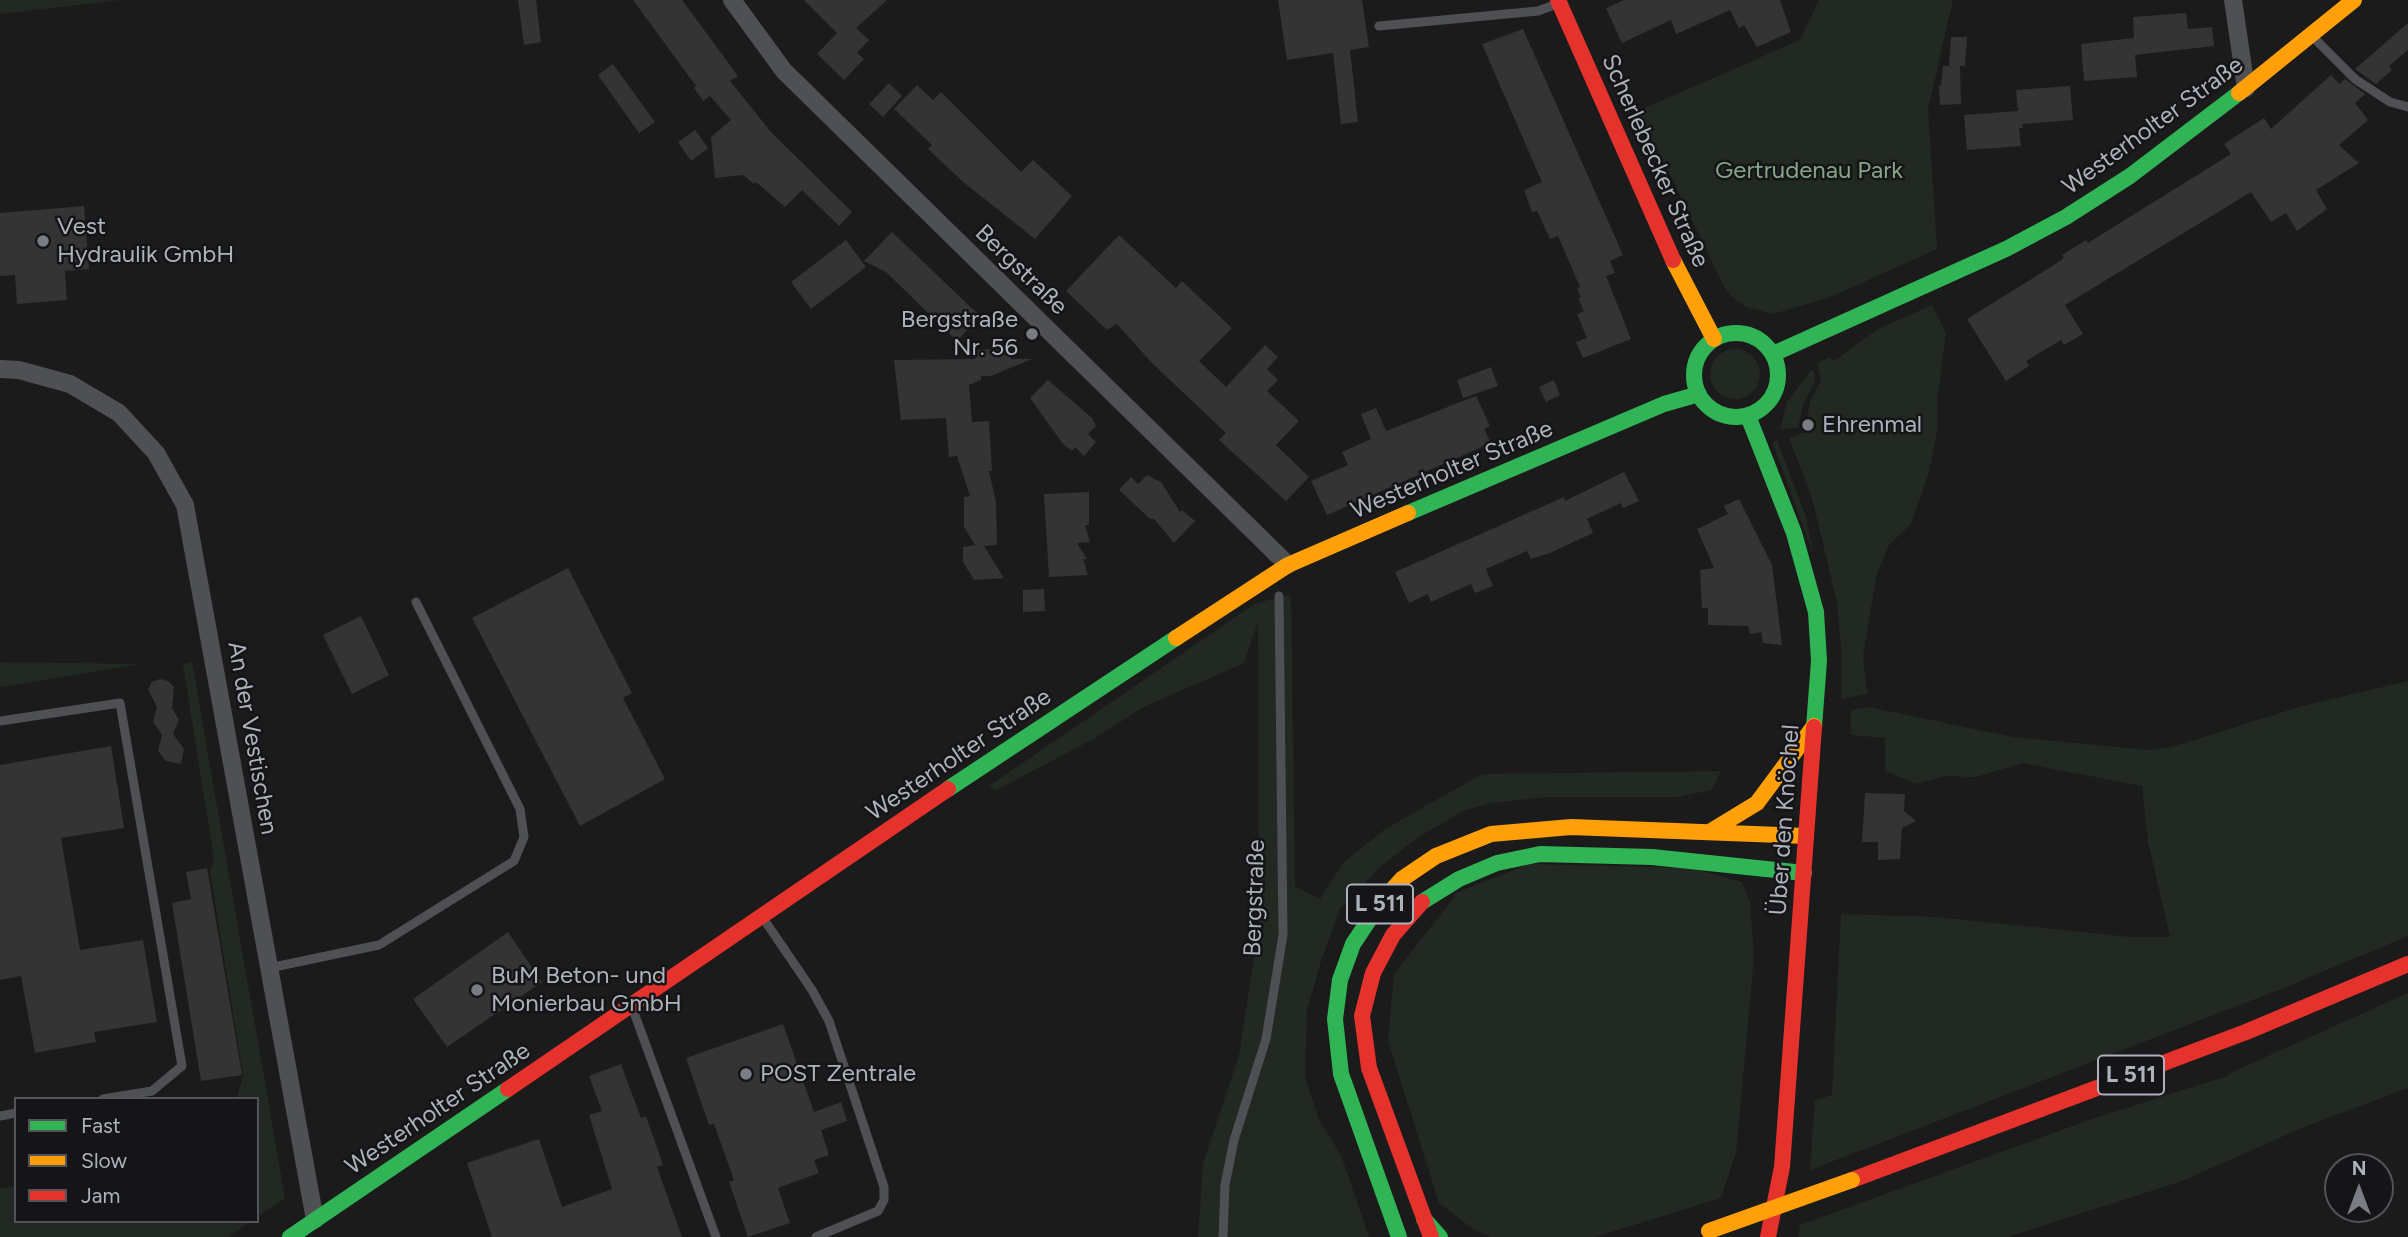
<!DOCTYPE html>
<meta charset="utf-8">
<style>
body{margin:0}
#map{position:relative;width:2408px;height:1237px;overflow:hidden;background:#1b1b1b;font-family:Figtree,sans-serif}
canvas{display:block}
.legend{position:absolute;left:14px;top:1097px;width:245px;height:126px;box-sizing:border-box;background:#151517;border:2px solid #525459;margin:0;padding:9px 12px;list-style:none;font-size:21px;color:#adb2bc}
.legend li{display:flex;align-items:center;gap:14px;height:35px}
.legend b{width:35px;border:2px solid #525459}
.north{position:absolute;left:2324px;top:1153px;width:70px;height:70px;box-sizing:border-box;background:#151517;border:2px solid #525459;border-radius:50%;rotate:0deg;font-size:19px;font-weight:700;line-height:28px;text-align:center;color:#adb2bc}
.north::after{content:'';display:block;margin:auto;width:24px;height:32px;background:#7a7d84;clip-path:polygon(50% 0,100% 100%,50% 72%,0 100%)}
</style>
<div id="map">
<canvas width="2408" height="1237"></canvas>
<ul class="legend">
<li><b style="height:9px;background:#30b455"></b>Fast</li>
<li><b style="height:9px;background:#ff9f0a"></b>Slow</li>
<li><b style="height:9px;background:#e5322d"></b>Jam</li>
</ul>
<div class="north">N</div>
</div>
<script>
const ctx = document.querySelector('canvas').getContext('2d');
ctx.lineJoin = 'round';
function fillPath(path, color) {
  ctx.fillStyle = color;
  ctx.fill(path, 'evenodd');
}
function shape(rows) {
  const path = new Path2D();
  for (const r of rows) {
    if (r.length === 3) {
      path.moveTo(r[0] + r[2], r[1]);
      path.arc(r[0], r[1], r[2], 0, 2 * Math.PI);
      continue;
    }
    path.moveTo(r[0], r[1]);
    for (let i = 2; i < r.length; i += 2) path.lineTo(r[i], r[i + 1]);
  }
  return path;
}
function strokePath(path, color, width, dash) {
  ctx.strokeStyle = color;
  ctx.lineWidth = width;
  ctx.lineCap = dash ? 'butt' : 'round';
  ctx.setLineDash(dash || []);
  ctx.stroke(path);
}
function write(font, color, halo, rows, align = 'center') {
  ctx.font = font + ' Figtree,sans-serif';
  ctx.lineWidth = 5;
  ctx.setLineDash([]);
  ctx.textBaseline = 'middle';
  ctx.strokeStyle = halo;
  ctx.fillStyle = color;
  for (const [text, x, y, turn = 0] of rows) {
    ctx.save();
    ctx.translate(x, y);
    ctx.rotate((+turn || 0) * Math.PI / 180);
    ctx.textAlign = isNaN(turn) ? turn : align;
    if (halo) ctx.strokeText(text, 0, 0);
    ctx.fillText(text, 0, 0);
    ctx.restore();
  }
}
fillPath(shape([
 [0,0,121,0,0,14],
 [1819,0,1953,0,1928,109,1937,249,1828,298,1773,314,1746,307,1733,298,1724,287,1666,166,1644,129,1638,111,1800,40],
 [1932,305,1946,333,1937,402,1938,427,1929,472,1911,524,1889,545,1876,577,1863,656,1867,694,1841,699,1841,647,1837,602,1812,498,1789,438,1805,432,1810,402,1821,380,1817,363,1830,357,1833,361,1838,358,1878,329],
 [1735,374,25],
 [1811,370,1815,374,1815,382,1803,404,1798,428,1780,429,1787,402],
 [1777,440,1806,517,1813,554,1772,442],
 [1291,595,1295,886,1320,899,1343,863,1385,829,1482,774,1721,771,1712,790,1677,797,1549,797,1491,803,1463,811,1417,838,1379,868,1340,909,1321,961,1307,1010,1305,1077,1319,1120,1341,1155,1369,1237,1198,1237,1203,1163,1239,1055,1259,926,1258,622,1244,663,1144,707,1093,739,997,790,989,786,1256,603],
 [0,662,141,664,0,687],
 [192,662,285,1198,257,1217,257,1099,228,1099,237,1097,243,1076,210,872,214,859,183,664],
 [2408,681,2408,936,2284,988,1810,1170,1815,1100,1832,1095,1841,914,1937,917,2130,937,2170,937,2148,842,2142,786,2022,763,1976,777,1946,776,1916,784,1885,771,1885,738,1851,735,1851,710,1869,707,2013,737,2149,750,2172,747,2302,706],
 [1529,864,1692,868,1742,882,1750,902,1754,957,1736,1153,1721,1198,1595,1237,1490,1237,1473,1229,1439,1203,1388,1041,1394,974,1458,892],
 [2408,993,2408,1088,2304,1127,2182,1181,2008,1237,1798,1237,1800,1225,2092,1119,2230,1075,2228,1074],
 [16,1186,16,1221,251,1221,228,1237,0,1237,0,1188]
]), '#212922');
fillPath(shape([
 [518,0,536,0,541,42,524,45],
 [633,0,682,0,738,76,730,81,771,132,852,212,839,226,802,190,785,207,756,182,754,184,743,175,715,178,711,137,731,120,710,96,703,101,694,88,696,86],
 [804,0,887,0,856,28,869,40,857,53,864,59,844,80,817,54,837,33],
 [1278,0,1362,0,1369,47,1350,50,1358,122,1341,124,1333,53,1287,60],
 [1624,0,1780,0,1791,32,1757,47,1744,25,1739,28,1730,10,1676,34,1671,20,1622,43,1606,8],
 [2186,13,2188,29,2212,27,2214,46,2135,55,2137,77,2084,81,2081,44,2134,38,2133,17],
 [2408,23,2408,50,2389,66,2392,70,2376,84,2355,69],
 [1523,29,1623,255,1610,261,1615,273,1606,276,1631,339,1583,358,1576,342,1587,338,1577,314,1584,311,1578,298,1581,297,1577,288,1580,287,1558,236,1550,239,1537,211,1532,212,1524,190,1542,182,1482,44],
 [1951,37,1967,37,1965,66,1949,66],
 [613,64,655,122,639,133,598,75],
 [1943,66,1960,66,1961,104,1940,105,1939,86,1941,86],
 [2331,75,2339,84,2345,79,2365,94,2355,103,2368,120,2339,145,2359,163,2316,190,2327,209,2297,231,2286,213,2271,222,2251,192,2065,305,2083,334,2064,345,2061,340,2026,361,2029,366,2006,381,1967,319,2054,265,2064,258,2062,255,2086,240,2088,243,2099,236,2231,154,2224,144,2264,118,2271,129],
 [889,83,902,96,883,117,869,104],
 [917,85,933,100,941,92,1021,172,1033,160,1072,196,1035,239,962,181,928,149,932,145,894,109],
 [2070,86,2073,120,2022,124,2023,128,2019,128,2021,146,1967,150,1964,115,2018,111,2016,90],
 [695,130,708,148,691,161,678,142],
 [84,206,89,269,65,271,67,300,17,304,15,275,0,276,0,213],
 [892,232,980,316,957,341,886,272,864,261],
 [1119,235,1176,288,1182,281,1232,328,1199,361,1226,387,1265,345,1278,357,1267,369,1278,380,1267,391,1299,421,1276,445,1309,477,1286,501,1219,440,1226,433,1152,363,1117,324,1107,330,1066,291],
 [846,240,866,267,811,309,791,282],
 [1011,349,1011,359,1032,359,991,376,981,376,981,380,969,385,972,422,989,421,992,471,989,471,996,502,997,545,984,546,1004,578,974,580,963,562,963,547,975,545,964,527,964,497,970,496,957,456,949,457,946,418,901,420,894,360,976,359,967,350],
 [1491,367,1498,386,1463,398,1457,380],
 [1048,380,1092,418,1096,426,1088,434,1096,442,1084,456,1075,447,1072,451,1063,444,1030,398],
 [1554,380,1560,395,1546,402,1539,387],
 [1476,396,1490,426,1484,429,1491,443,1327,515,1311,481,1348,465,1342,452,1371,439,1361,414,1376,408,1386,431],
 [1624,472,1639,501,1623,508,1621,503,1587,519,1593,533,1550,553,1531,559,1527,551,1486,569,1493,586,1475,593,1471,584,1431,602,1428,594,1409,603,1395,572,1564,497,1565,501],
 [1147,475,1161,482,1180,512,1182,510,1195,521,1174,543,1154,519,1150,519,1119,490,1131,477,1138,484],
 [1089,492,1089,525,1085,525,1090,542,1077,543,1087,559,1083,559,1088,575,1049,577,1044,494],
 [1739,499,1772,565,1782,645,1763,643,1761,632,1750,634,1748,626,1708,625,1708,608,1702,608,1700,570,1714,568,1697,529,1728,514,1724,506],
 [568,568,632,693,623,698,665,779,580,826,472,618],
 [1044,589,1045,611,1023,612,1023,590],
 [361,616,389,675,352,694,323,635],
 [160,679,168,681,174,687,172,708,179,720,173,734,184,749,181,764,166,761,158,751,162,735,153,722,157,707,148,689,152,682],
 [111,746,124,828,61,838,80,950,143,940,157,1022,94,1032,96,1042,35,1053,21,976,0,980,0,765],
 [1865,793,1905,794,1904,811,1916,821,1902,828,1900,859,1878,860,1878,842,1862,842],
 [207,868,242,1075,201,1081,172,903,191,899,186,872],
 [508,932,542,982,447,1047,413,999],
 [783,1024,814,1112,841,1102,847,1121,821,1130,829,1155,814,1160,819,1173,778,1188,790,1223,748,1237,729,1182,734,1180,714,1124,709,1125,686,1058],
 [621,1064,641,1118,646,1116,663,1165,657,1167,682,1237,492,1237,467,1163,539,1139,562,1207,612,1189,589,1115,602,1111,589,1076]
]), '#343435');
strokePath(shape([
 [1379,26,1538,11,1557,4],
 [2315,39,2355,79,2390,102,2408,107],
 [0,721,120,703,182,1066,152,1091,103,1099],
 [763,918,812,990,829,1021,884,1187,884,1200,878,1211,816,1237],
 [269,968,379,945,514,861,524,837,520,809,416,602],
 [632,1007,716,1237],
 [0,1116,16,1113],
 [1223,1237,1225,1185,1234,1140,1266,1039,1283,935,1279,596]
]), '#4f5054', 9);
strokePath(shape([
 [732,0,784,71,1288,565],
 [2233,0,2246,88],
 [0,369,19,370,70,384,119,413,156,453,185,505,315,1220]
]), '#4f5054', 18);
strokePath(shape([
 [1736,375,42],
 [1773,354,2006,249,2066,217,2130,176,2239,93],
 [1748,416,1794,533,1816,612,1819,661,1814,727],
 [1408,513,1664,404,1699,394],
 [948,789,1176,638],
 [1381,902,1353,944,1340,980,1335,1019,1341,1074,1399,1237],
 [1422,902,1459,879,1497,863,1540,854,1652,857,1804,873],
 [1424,1219,1440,1237],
 [290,1237,508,1089]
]), '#30b455', 16);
strokePath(shape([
 [2239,93,2354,0],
 [1673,260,1714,339],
 [1176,638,1288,565,1408,513],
 [1711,831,1757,803,1814,726],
 [1381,902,1402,879,1436,856,1491,834,1571,827,1806,836]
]), '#ff9f0a', 16);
strokePath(shape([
 [1558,0,1673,260],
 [1422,902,1393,935,1373,973,1362,1016,1369,1068,1431,1237],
 [508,1089,948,789],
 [1852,1180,2246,1032,2408,964],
 [1768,1237,1782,1167,1814,727]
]), '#e5322d', 16);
strokePath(shape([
 [1709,1231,1852,1180]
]), '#ff9f0a', 16);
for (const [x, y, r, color] of [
 [43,241,7,"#7a7d84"],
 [1032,334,7,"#7a7d84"],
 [1808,425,7,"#7a7d84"],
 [477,990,7,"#7a7d84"],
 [746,1074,7,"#7a7d84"]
]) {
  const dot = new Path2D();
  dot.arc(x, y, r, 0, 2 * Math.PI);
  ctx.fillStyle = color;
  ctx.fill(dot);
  strokePath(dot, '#151517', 2.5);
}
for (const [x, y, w] of [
 [1380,904,66],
 [2131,1075,66]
]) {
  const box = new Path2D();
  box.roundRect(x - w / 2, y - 19.5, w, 39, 5);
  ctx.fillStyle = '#151517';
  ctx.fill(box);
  strokePath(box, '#adb2bc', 2);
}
write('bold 23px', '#adb2bc', null, [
 ["L 511",1380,904],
 ["L 511",2131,1075]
]);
write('24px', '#adb2bc', '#151517', [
 ["Westerholter Straße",2153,126,-36],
 ["Scherlebecker Straße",1655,161,66],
 ["Bergstraße",1021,270,44],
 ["Westerholter Straße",1452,470,-23],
 ["An der Vestischen",252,738,80],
 ["Westerholter Straße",959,755,-34],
 ["Über den Knöchel",1785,820,-86],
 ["Bergstraße",1255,898,-88],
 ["Westerholter Straße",438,1109,-34]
]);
write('24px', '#84a685', '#151517', [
 ["Gertrudenau Park",1809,171]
]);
write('24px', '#adb2bc', '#151517', [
 ["Vest",57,227],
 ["Hydraulik GmbH",57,255],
 ["Bergstraße",1018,320,"right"],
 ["Nr. 56",1018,348,"right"],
 ["Ehrenmal",1822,425],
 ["BuM Beton- und",491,976],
 ["Monierbau GmbH",491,1004],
 ["POST Zentrale",760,1074]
], 'left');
</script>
